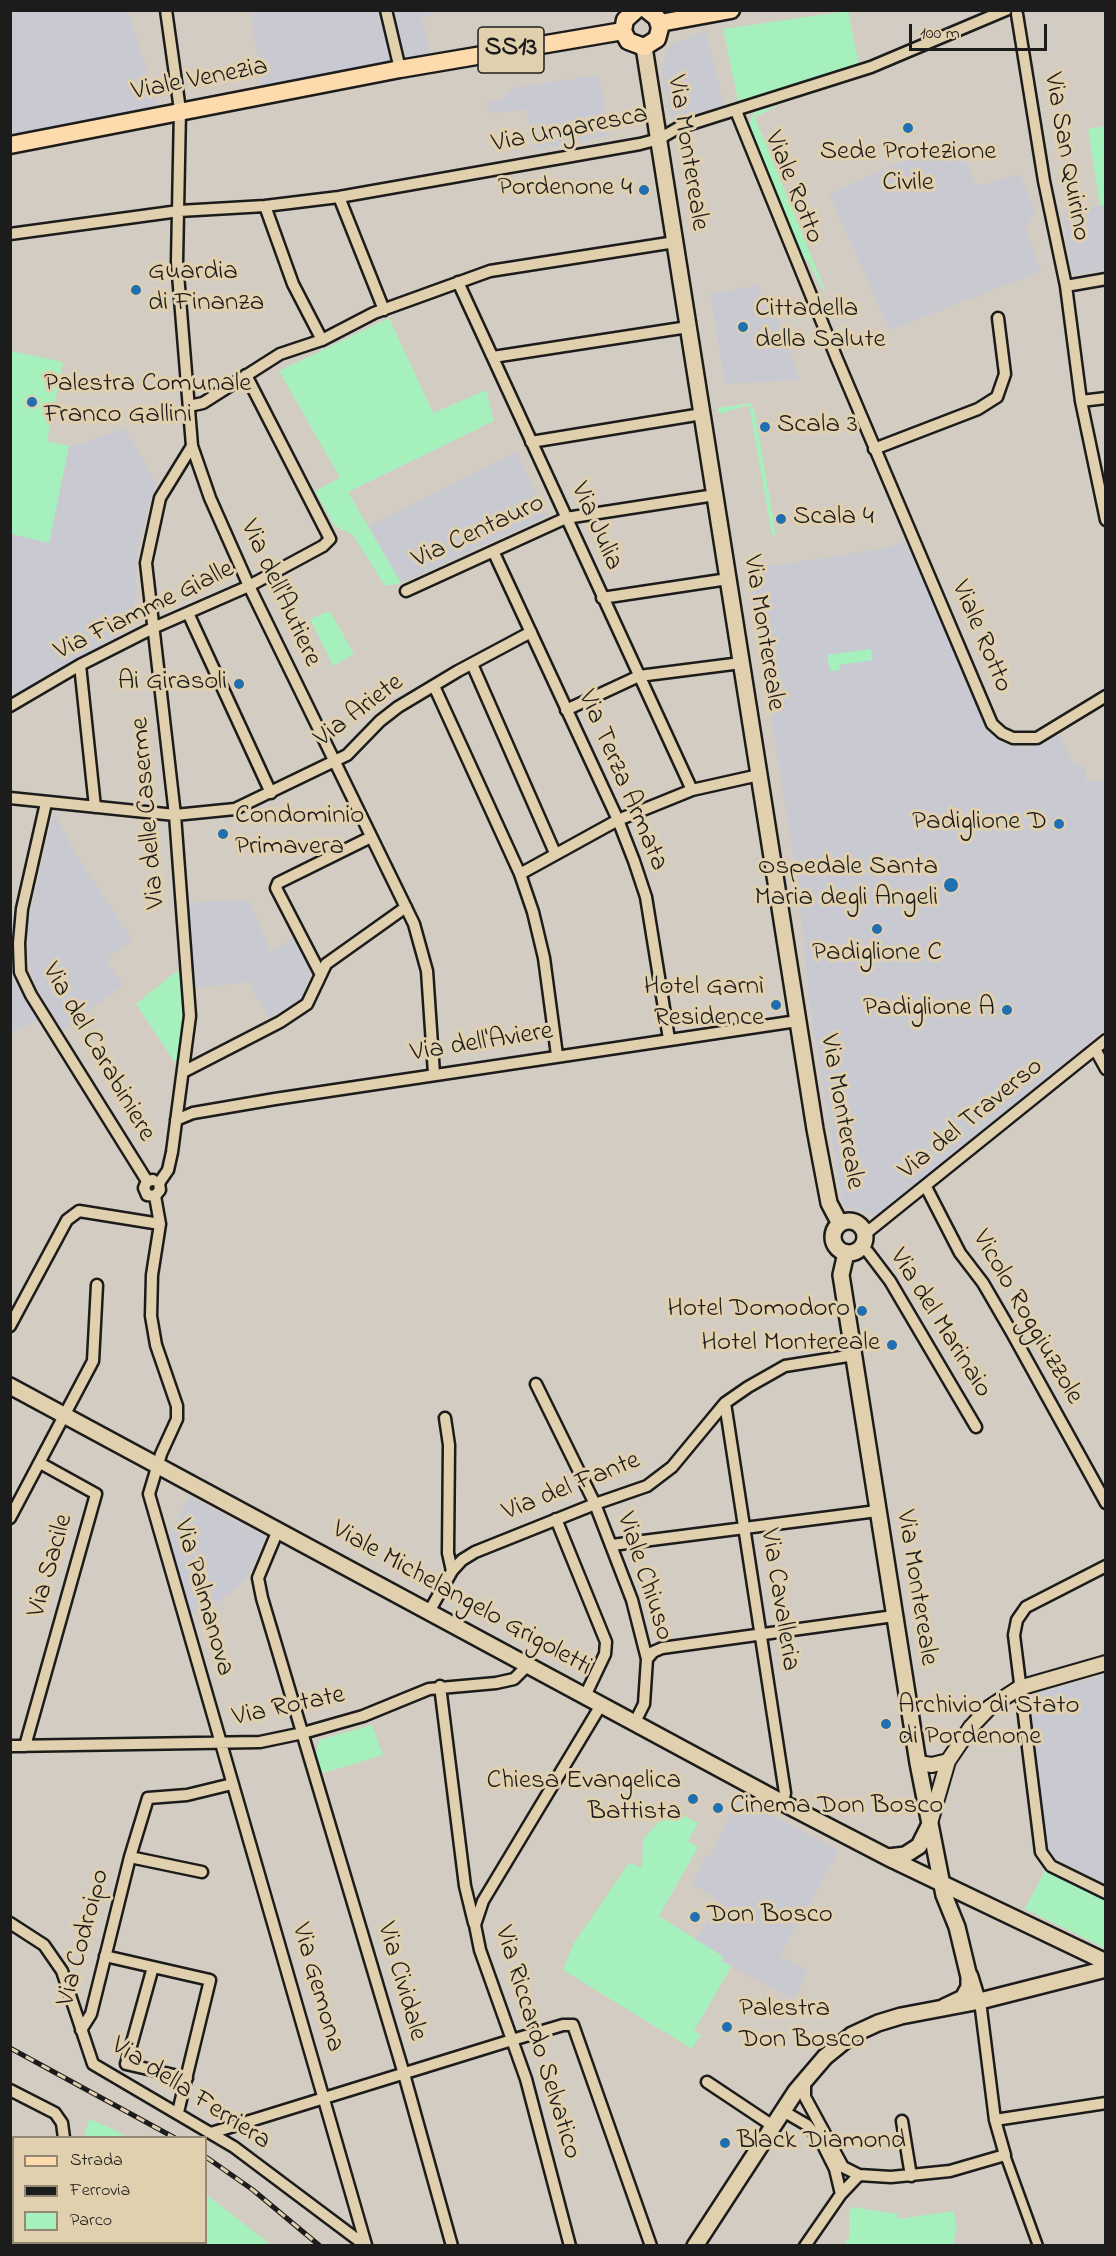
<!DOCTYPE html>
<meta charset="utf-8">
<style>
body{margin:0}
#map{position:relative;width:1116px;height:2256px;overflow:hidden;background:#d3ccc2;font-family:"Indie Flower",sans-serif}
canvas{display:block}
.frame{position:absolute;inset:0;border:12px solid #1c1c1c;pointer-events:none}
.legend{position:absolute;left:12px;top:2136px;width:195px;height:108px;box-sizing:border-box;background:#e1d0ad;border:2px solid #928873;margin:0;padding:8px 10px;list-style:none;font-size:18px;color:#1c1c1c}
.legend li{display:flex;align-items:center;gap:12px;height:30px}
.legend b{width:30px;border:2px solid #928873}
.scale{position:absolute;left:909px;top:24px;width:138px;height:27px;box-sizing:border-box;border:3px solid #1c1c1c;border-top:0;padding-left:8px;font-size:18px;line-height:21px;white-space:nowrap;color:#1c1c1c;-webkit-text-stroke:4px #e1d0ad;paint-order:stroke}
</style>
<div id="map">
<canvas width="1116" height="2256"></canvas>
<div class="frame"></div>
<ul class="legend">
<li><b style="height:8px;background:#fedbac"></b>Strada</li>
<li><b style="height:8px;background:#1c1c1c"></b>Ferrovia</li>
<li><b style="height:16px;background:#a6f0be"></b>Parco</li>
</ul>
<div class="scale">100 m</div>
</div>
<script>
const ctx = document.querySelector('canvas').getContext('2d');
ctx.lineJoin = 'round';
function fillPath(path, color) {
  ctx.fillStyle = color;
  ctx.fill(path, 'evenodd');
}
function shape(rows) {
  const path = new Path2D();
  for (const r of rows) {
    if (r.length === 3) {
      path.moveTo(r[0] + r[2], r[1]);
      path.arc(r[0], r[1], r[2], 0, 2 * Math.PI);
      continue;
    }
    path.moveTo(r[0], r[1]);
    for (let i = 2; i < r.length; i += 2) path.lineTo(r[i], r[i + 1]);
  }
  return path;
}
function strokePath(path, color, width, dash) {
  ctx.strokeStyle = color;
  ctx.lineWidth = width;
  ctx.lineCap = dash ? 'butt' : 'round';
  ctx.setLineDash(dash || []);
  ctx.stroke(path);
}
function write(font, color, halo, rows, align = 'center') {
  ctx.font = font + ' "Indie Flower",sans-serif';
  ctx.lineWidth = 6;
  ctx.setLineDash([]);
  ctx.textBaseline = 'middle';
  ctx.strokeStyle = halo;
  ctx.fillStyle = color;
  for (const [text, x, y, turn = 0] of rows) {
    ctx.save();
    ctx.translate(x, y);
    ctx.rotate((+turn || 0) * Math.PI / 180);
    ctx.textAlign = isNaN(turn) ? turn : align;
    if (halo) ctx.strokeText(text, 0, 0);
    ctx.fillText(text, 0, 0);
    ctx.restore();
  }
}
fillPath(shape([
 [11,10,128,11,158,107,11,135],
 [250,11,447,11,421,17,431,58,263,88],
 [706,31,724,106,671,120,662,72,666,51,675,42],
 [599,75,609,136,535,150,527,110,490,113,486,103,502,100,512,88],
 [956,138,976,186,1020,174,1035,211,1025,228,1041,271,890,330,829,194],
 [1105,205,1105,270,1072,275,1063,211],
 [758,285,764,298,770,297,800,380,725,384,710,294],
 [124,428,156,482,137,549,134,626,11,697,11,534,49,542,69,446,79,445],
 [516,452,547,517,401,583,369,526],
 [906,542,991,733,1007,745,1028,749,1059,735,1074,764,1086,768,1085,781,1105,782,1105,1029,923,1181,875,1216,843,1205,810,1007,797,877,747,570,880,549],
 [54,812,76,855,132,940,106,960,123,985,63,1030,36,987,27,956,27,926],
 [248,900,271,952,296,936,312,969,301,1000,270,1018,248,982,196,988,188,903],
 [10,961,38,1019,11,1034,10,1034],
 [189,1497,266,1537,247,1578,214,1606,190,1615,169,1535],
 [1105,1675,1106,1675,1105,1885,1062,1863,1048,1852,1030,1700,1034,1693],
 [738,1797,839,1851,780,1955,808,1972,793,1999,721,1960,723,1956,694,1939,701,1933,719,1900,691,1884,706,1855,711,1857]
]), '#c9cad1');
fillPath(shape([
 [848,11,859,64,738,101,723,29],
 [779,105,755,117,825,290,823,290,808,261,802,256,749,126,754,112],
 [1105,126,1105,205,1100,206,1088,129],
 [389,318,433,413,486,390,494,421,348,492,401,583,385,586,353,535,335,526,315,491,340,478,279,371],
 [11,351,63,362,47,441,69,446,49,543,11,534],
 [751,403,755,413,776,535,772,535,749,405,719,414,718,408],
 [330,611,354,654,333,666,310,619],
 [871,649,872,660,839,665,840,670,830,671,827,655],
 [178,970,183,1008,178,1067,136,1004],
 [372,1725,383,1755,323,1773,315,1756,319,1740],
 [671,1809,698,1823,688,1841,698,1847,659,1916,724,1957,721,1960,731,1967,694,2031,701,2035,692,2049,563,1970,574,1943,629,1863,642,1868,643,1839],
 [1046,1868,1105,1898,1105,1948,1025,1909],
 [89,2119,113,2129,126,2137,84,2137],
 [206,2194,271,2245,39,2245,40,2242,206,2242],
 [852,2207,897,2214,898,2219,953,2211,957,2227,953,2245,844,2245,849,2238,849,2211]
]), '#a6f0be');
const pedestrian = shape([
 [1005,2155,1038,2246]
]);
const minor = shape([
 [166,10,180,110,177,262,192,446,210,498,249,586,414,924,427,971,434,1074],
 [386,10,400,69],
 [1017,14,1044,181,1066,286,1081,401,1106,520],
 [736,111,837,359,992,724,1002,733,1013,738,1037,738,1106,696],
 [339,197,384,310],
 [265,206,293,284,322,340],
 [10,234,179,211,265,206,339,197,640,144,659,139,678,128,871,67,1006,10],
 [458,282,692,790],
 [1066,286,1106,279],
 [493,357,688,327],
 [1081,401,1106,398],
 [189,406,203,403,280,354,322,340,374,313,490,271,675,242],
 [531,442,702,414],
 [874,449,978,409,997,397,1005,374,998,318],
 [494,553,618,820,634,861,646,897,669,1039],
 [406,591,566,518,715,495],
 [602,598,728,579],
 [188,613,271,793],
 [472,664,555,853],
 [80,665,95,807],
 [434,686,520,874,533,912,544,958,557,1055],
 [10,706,80,665,153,628,249,586,323,546,330,539,246,375],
 [566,710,639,676,741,663],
 [10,798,175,815,235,809,347,755,380,721,398,707,458,671,531,632],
 [46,803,22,909,19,943,20,972,31,995,147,1181],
 [520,874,618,820,692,790,759,775],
 [320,973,276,888,278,883,371,837],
 [1095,1049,1106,1069],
 [183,1072,280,1022,307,1004,326,964,406,907],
 [176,1120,193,1113,275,1099,797,1021],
 [153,1180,147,1181,144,1188,147,1195,155,1196],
 [926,1187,960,1253,983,1283,1012,1333,1106,1503],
 [155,1196,160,1224,152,1275,151,1316,156,1345,177,1406,177,1419,161,1454,149,1494,366,2245],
 [155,1196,160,1190,159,1183,168,1170,172,1152,190,1016,175,815,146,563,160,498,192,446],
 [865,1234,1106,1040],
 [862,1247,868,1252,890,1281,976,1427],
 [10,1326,67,1220,79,1211,160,1224],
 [536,1384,595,1504,632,1600,647,1659,644,1704,634,1724],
 [725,1403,785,1793,783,1803],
 [445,1418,449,1445,448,1553,452,1571],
 [10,1518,93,1361,97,1285],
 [556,1519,606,1642,605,1654,585,1696],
 [278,1530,258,1578,262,1598,404,2074,452,2246],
 [612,1545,877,1511],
 [1106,1566,1026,1607,1017,1620,1014,1635,1041,1852,1051,1866,1106,1893],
 [430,1610,452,1571,462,1560,475,1552,595,1504,647,1486,672,1467,725,1403,748,1387,785,1366,854,1355],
 [647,1659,653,1652,662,1648,894,1616],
 [440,1686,465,1886,474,1923],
 [10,1746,260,1742,303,1733,363,1716,429,1689,496,1683,514,1679,528,1665],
 [25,1746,96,1494,40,1463],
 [130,1857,202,1872],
 [10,1923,44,1945,62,1971,93,2064,234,2147,366,2246],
 [105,1956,210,1980,178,2112],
 [153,1967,126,2064,187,2078],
 [81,2030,91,2014,130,1857,148,1798,187,1795,232,1784],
 [707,2082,773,2126],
 [805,2083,805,2097,843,2167,859,2175,891,2177,950,2171,1005,2155,995,2120,980,2001,972,1975],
 [10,2090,55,2113,62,2123,64,2138],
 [783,2111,807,2125,821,2141,835,2169,841,2194],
 [995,2120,1106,2103],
 [902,2121,911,2176],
 [211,2133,512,2040,563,2025,573,2025,651,2246],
 [26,2246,27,2242],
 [570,2246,526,2079,480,1950,475,1925,483,1901,601,1705],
 [805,2246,841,2194,859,2175]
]);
const tertiary = shape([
 [918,1763,932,1765,948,1761],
 [930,1823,948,1761,971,1727,990,1707,1019,1688,1106,1663]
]);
const secondary = shape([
 [644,47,815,1129,829,1203,840,1224],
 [849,1237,16],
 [846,1253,841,1275,918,1763,944,1895,957,1927,969,1977,969,1987,963,1998,944,2007],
 [10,1386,783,1803,893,1860,1106,1962],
 [888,1857,905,1855,919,1846,929,1826],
 [695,2246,796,2091,825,2057,852,2035,878,2023,901,2016,980,2001,1106,1969]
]);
const primary = shape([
 [636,10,625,20,623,31,628,41,644,47,657,39,660,28,657,18,647,10],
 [660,23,731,10],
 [10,145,400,69,623,31]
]);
strokePath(pedestrian, '#1c1c1c', 13);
strokePath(minor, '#1c1c1c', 15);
strokePath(tertiary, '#1c1c1c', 18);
strokePath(secondary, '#1c1c1c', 20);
strokePath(primary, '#1c1c1c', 21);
strokePath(pedestrian, '#e1d0ad', 8);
strokePath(minor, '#e1d0ad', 10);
strokePath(tertiary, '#e1d0ad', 14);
strokePath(secondary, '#e1d0ad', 15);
strokePath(primary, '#fedbac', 16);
const rail = shape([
 [10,2048,175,2138],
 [206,2157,253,2190,320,2246]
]);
strokePath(rail, '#1c1c1c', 5);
strokePath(rail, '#e1d0ad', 3, [9]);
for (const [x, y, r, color] of [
 [908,128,6,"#1f6fb2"],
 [644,190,6,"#1f6fb2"],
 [136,290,6,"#1f6fb2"],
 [743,327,6,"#1f6fb2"],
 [32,402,6,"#1f6fb2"],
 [765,427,6,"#1f6fb2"],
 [781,519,6,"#1f6fb2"],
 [239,684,6,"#1f6fb2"],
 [1059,824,6,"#1f6fb2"],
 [223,834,6,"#1f6fb2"],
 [951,885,8,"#1f6fb2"],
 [877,929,6,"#1f6fb2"],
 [776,1005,6,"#1f6fb2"],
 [1007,1010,6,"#1f6fb2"],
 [862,1311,6,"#1f6fb2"],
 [892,1345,6,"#1f6fb2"],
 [886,1724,6,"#1f6fb2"],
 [693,1799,6,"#1f6fb2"],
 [718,1808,6,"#1f6fb2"],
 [695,1917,6,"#1f6fb2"],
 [727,2027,6,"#1f6fb2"],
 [725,2143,6,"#1f6fb2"]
]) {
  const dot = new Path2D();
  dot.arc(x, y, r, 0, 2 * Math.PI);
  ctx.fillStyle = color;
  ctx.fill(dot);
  strokePath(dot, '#e1d0ad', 2);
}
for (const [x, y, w] of [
 [511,50,66]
]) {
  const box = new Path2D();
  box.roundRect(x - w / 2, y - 23, w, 46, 4.5);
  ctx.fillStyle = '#e1d0ad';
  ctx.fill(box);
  strokePath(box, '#1c1c1c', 1.5);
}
write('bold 26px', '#1c1c1c', null, [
 ["SS13",511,50]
]);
write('27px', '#1c1c1c', '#e1d0ad', [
 ["Viale Venezia",200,81,-11],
 ["Via Ungaresca",570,131,-11],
 ["Via Montereale",686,153,81],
 ["Via San Quirino",1065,157,80],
 ["Viale Rotto",792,188,68],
 ["Via Julia",595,527,66],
 ["Via Centauro",479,533,-25],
 ["Via dell'Autiere",279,594,65],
 ["Via Fiamme Gialle",145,612,-26],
 ["Via Montereale",762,633,81],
 ["Viale Rotto",980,637,67],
 ["Via Ariete",360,712,-37],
 ["Via Terza Armata",621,781,67],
 ["Via delle Caserme",150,813,-95],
 ["Via dell'Aviere",482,1044,-9],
 ["Via del Carabiniere",97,1053,60],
 ["Via Montereale",840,1112,80],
 ["Via del Traverso",972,1120,-39],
 ["Vicolo Roggiuzzole",1026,1318,60],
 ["Via del Marinaio",939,1324,58],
 ["Via del Fante",572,1488,-22],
 ["Via Sacile",52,1566,-74],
 ["Viale Chiuso",643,1577,72],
 ["Via Montereale",915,1588,81],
 ["Via Palmanova",202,1598,74],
 ["Viale Michelangelo Grigoletti",461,1600,29],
 ["Via Cavalleria",778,1600,81],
 ["Via Rotate",289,1708,-12],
 ["Via Codroipo",85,1938,-75],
 ["Via Cividale",400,1982,74],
 ["Via Gemona",316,1988,74],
 ["Via Riccardo Selvatico",536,2043,73],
 ["Via della Ferriera",190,2095,33]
]);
write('27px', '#1c1c1c', '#e1d0ad', [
 ["Sede Protezione",908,154,"center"],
 ["Civile",908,185,"center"],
 ["Pordenone 4",632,190,"right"],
 ["Guardia",148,274],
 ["di Finanza",148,305],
 ["Cittadella",755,311],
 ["della Salute",755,342],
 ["Palestra Comunale",44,386],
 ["Franco Gallini",44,417],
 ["Scala 3",777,427],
 ["Scala 4",793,519],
 ["Ai Girasoli",227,684,"right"],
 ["Condominio",235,818],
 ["Primavera",235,849],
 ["Padiglione D",1047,824,"right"],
 ["Ospedale Santa",938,869,"right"],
 ["Maria degli Angeli",938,900,"right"],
 ["Padiglione C",877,955,"center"],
 ["Hotel Garnì",764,989,"right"],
 ["Residence",764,1020,"right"],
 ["Padiglione A",995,1010,"right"],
 ["Hotel Domodoro",850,1311,"right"],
 ["Hotel Montereale",880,1345,"right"],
 ["Archivio di Stato",898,1708],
 ["di Pordenone",898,1739],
 ["Chiesa Evangelica",681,1783,"right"],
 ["Battista",681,1814,"right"],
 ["Cinema Don Bosco",730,1808],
 ["Don Bosco",707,1917],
 ["Palestra",739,2011],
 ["Don Bosco",739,2042],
 ["Black Diamond",737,2143]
], 'left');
</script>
